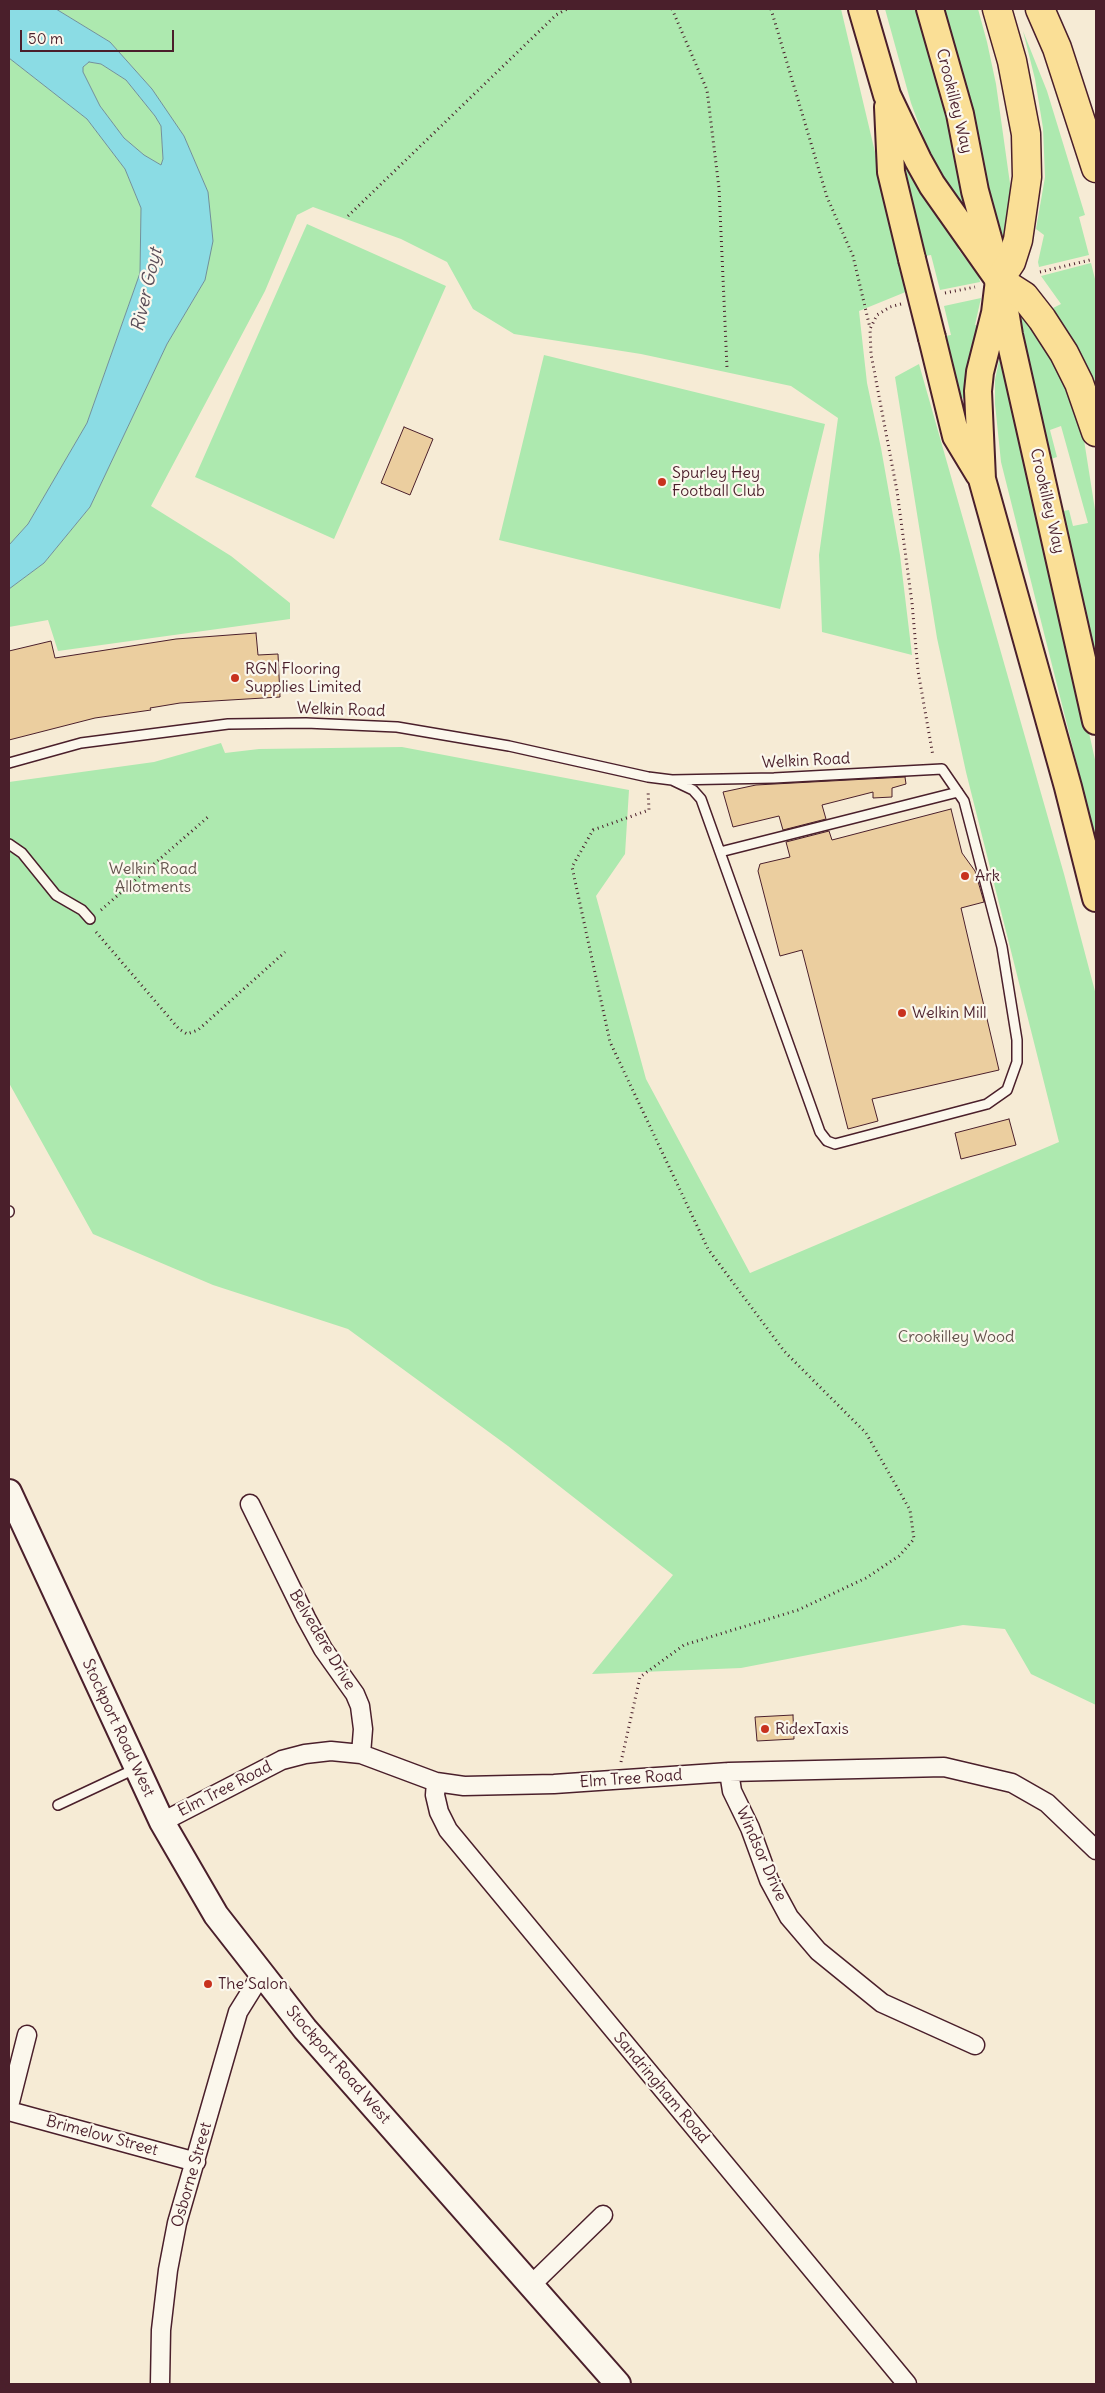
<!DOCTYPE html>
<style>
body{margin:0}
#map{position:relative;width:1105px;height:2393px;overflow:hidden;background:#f6ebd5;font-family:Delius,sans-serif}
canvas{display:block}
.frame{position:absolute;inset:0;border:10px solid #4a1f2b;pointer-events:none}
.scale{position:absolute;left:20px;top:30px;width:154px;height:22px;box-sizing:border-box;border:2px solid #4a1f2b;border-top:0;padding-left:6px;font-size:15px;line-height:18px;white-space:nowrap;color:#4a1f2b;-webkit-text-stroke:4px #fbf7ec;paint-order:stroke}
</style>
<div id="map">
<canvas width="1105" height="2393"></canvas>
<div class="frame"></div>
<div class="scale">50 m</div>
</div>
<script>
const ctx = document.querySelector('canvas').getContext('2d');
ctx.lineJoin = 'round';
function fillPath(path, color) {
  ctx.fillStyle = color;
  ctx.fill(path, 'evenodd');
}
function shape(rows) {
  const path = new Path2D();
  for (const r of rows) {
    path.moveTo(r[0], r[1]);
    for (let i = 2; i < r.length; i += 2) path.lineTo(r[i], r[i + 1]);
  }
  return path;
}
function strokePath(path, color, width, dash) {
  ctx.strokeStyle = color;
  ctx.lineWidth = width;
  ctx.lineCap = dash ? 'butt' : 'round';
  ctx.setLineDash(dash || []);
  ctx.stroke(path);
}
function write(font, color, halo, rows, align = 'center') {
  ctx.font = font + ' Delius,sans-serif';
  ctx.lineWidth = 4.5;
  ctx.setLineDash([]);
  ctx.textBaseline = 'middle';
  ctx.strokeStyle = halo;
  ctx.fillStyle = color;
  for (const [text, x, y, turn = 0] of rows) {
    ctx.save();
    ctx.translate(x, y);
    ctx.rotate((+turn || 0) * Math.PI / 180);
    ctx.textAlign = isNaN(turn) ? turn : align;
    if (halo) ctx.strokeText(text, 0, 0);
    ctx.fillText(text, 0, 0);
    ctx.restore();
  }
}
fillPath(shape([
 [56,9,841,9,908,291,859,311,867,383,881,448,900,555,912,655,822,632,819,555,838,418,791,386,641,354,514,334,473,309,447,262,401,239,313,207,297,215,265,291,151,506,231,556,290,603,290,619,58,651,48,620,9,627,9,589,44,563,90,507,167,344,205,280,208,192,184,136,152,89,110,42],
 [885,9,918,9,942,89,970,216,949,188,928,149,911,103],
 [942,9,978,9,987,42,996,84,1013,205,1004,249,951,38],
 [1023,31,1047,91,1085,215,1079,217,1089,255,1039,267,1038,262,1044,235,1036,229,1045,177,1043,128,1035,79],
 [9,58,87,119,125,169,141,208,140,273,87,423,28,524,9,545],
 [89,62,101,64,126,80,155,116,161,126,163,159,161,165,144,155,124,138,100,106,83,72,83,67],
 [908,164,924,197,963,244,958,249,979,276,980,282,940,290,931,255,925,256,903,165],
 [307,224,446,286,334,539,195,477],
 [1091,263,1096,283,1096,390,1082,359,1053,308,1061,304,1041,276],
 [981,298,975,325,982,326,966,400,961,397,945,336,951,335,944,306],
 [1017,305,1034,327,1060,373,1084,440,1096,516,1096,656,1063,511,1069,510,1073,526,1088,523,1061,426,1050,430,1057,457,1051,459],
 [1002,346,1096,764,1096,840,1001,462,995,404,995,380],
 [544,355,825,424,780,609,499,540],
 [919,364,1064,874,1096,995,1096,1705,1031,1674,1005,1629,963,1625,741,1668,592,1674,673,1575,508,1446,348,1329,213,1285,93,1234,9,1083,9,782,154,762,221,743,225,753,259,749,402,747,629,790,625,854,596,896,646,1079,750,1273,1059,1142,966,772,937,638,895,377]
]), '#ade9af');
const water = shape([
 [9,9,56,9,110,42,152,89,184,136,208,192,213,241,205,280,167,344,90,507,44,563,9,589,9,545,28,524,87,423,140,273,141,208,125,169,87,119,9,58,9,9],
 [89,62,101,64,126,80,155,116,161,126,163,159,161,165,144,155,124,138,100,106,83,72,83,67,89,62]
]);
fillPath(water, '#8bdce4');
strokePath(water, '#71909a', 1);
const building = shape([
 [404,427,433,439,410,495,381,483,404,427],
 [256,633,258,655,278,654,280,697,180,703,150,708,151,710,95,718,9,740,9,651,51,641,55,658,176,639,256,633],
 [905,777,906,784,892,788,892,797,873,798,873,792,822,805,826,819,783,830,779,816,733,827,723,792,756,785,905,777],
 [951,809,962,853,975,871,984,902,961,908,999,1070,872,1099,878,1121,848,1129,802,950,780,956,758,871,760,864,790,857,786,842,829,831,832,840,951,809],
 [1009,1119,1016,1145,961,1159,955,1133,1009,1119],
 [793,1715,794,1739,757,1741,755,1717,793,1715]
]);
fillPath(building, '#ebce9f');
strokePath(building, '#4a1f2b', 1);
const lane = shape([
 [9,763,81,743,228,724,306,723,397,727,509,746,648,777,672,780,774,778,942,769,964,801,1002,947,1017,1040,1017,1062,1007,1090,987,1104,835,1144,827,1141,820,1132,701,799,693,790,672,780],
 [9,844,22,853,56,895,82,910,90,919],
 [720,852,958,792],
 [9,1211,9,1212],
 [58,1805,137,1768]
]);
const street = shape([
 [250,1504,306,1618,323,1649,355,1694,360,1706,363,1729,361,1754],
 [729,1772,732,1791,750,1828,769,1880,789,1917,818,1951,882,2003,975,2045],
 [436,1782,435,1795,439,1812,448,1830,907,2384],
 [162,1822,282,1760,305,1754,331,1751,361,1754,436,1782,464,1786,554,1784,729,1772,944,1767,1012,1783,1047,1803,1096,1850],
 [9,2106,27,2035],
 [9,2111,196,2162],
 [530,2286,603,2215],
 [160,2384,161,2330,168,2270,177,2223,238,2012,261,1975]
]);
const secondary = shape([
 [9,1492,162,1822,216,1915,305,2029,618,2384]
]);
const primary = shape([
 [862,9,887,95,918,160,932,185,999,280,995,313,980,372,978,391,982,479,1068,787,1096,898],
 [930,9,960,114,975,191,994,260],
 [888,107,891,172,912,259],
 [1003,298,1009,335,1096,721],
 [932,338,956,436,979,474]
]);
const highway = shape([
 [997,9,1012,61,1026,134,1027,177,1018,240,1011,262,999,280,1024,296,1042,319,1064,353,1079,383,1096,432],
 [1040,9,1057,48,1096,168]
]);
strokePath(lane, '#4a1f2b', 12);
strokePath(street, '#4a1f2b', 21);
strokePath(secondary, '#4a1f2b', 28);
strokePath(primary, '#4a1f2b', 30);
strokePath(highway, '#4a1f2b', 31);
strokePath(shape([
 [672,9,707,90,719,188,727,368],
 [771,9,827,197,853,256,870,328],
 [348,216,556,15,567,9],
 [1040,272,1090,260],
 [945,293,975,287],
 [901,304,890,307,877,315,870,329,871,354,897,491,912,603,918,671,933,756],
 [101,910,208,817],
 [96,932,179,1029,187,1034,198,1030,285,952],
 [621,1762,640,1677,684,1645,798,1610,866,1578,899,1556,914,1539,910,1510,866,1433,784,1351,708,1249,610,1042,572,867,593,830,649,810,648,790]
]), '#4a1f2b', 3, [1, 4]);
strokePath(lane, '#fbf7ec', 9);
strokePath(street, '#fbf7ec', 18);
strokePath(secondary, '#fbf7ec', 24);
strokePath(primary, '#fadf96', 26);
strokePath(highway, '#fadf96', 28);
const primaryBridge = shape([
 [912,259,932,338]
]);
strokePath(primaryBridge, '#4a1f2b', 30, []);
strokePath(primaryBridge, '#fadf96', 26);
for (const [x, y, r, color] of [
 [662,482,5,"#c8321e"],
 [235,678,5,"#c8321e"],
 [965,876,5,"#c8321e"],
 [902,1013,5,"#c8321e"],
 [765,1729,5,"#c8321e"],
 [208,1984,5,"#c8321e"]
]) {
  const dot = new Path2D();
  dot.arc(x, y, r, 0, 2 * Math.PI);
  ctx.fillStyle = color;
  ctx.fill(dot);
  strokePath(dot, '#fbf7ec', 2);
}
write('16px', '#4a1f2b', '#fbf7ec', [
 ["Crookilley Way",954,101,76],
 ["Crookilley Way",1047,501,77],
 ["Welkin Road",341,710,2],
 ["Welkin Road",806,761,-3],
 ["Belvedere Drive",322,1640,59],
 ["Stockport Road West",118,1728,65],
 ["Elm Tree Road",631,1779,-4],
 ["Elm Tree Road",225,1789,-27],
 ["Windsor Drive",761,1854,66],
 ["Stockport Road West",338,2065,49],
 ["Sandringham Road",661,2088,50],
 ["Brimelow Street",102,2136,15],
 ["Osborne Street",192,2175,-74]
]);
write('16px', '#4a1f2b', '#fbf7ec', [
 ["Spurley Hey",672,473],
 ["Football Club",672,491],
 ["RGN Flooring",245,669],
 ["Supplies Limited",245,687],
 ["Ark",975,876],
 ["Welkin Mill",912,1013],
 ["RidexTaxis",775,1729],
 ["The Salon",218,1984]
], 'left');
write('16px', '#63524c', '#fbf7ec', [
 ["Welkin Road",153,869],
 ["Allotments",153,887],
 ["Crookilley Wood",956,1337]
]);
write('italic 18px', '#5a4e59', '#fbf7ec', [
 ["River Goyt",147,290,-77]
]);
</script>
